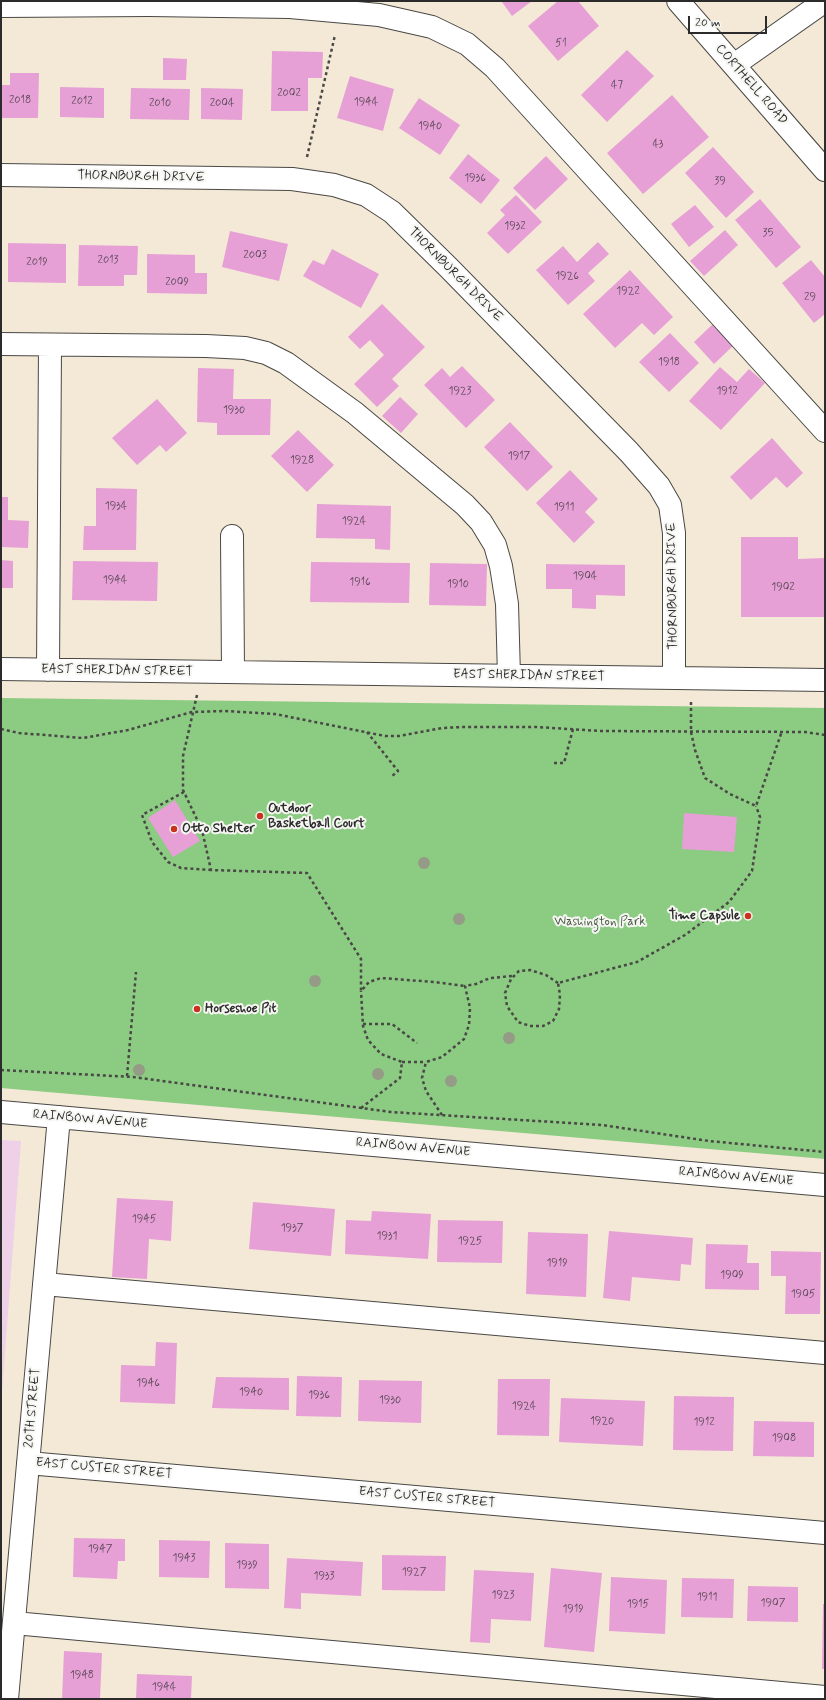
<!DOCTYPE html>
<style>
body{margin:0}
#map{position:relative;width:826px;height:1700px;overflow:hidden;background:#f3e9d6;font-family:Mynerve,sans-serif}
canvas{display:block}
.frame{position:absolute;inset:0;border:2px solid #2b2b2b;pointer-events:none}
.scale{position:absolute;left:688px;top:16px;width:79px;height:18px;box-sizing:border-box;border:2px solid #2b2b2b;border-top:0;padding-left:5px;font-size:12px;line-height:14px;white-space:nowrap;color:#2b2b2b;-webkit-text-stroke:3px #f6f6f2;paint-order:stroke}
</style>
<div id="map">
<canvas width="826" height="1700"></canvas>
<div class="frame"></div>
<div class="scale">20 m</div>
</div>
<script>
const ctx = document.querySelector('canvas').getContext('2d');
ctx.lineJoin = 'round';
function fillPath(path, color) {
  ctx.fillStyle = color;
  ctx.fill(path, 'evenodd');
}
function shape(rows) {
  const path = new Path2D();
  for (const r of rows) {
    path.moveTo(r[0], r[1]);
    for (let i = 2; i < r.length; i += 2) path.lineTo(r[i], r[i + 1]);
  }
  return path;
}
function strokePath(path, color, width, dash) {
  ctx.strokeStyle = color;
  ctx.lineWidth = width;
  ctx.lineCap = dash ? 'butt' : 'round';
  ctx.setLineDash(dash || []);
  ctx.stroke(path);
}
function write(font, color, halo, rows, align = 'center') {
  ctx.font = font + ' Mynerve,sans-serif';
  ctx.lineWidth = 4;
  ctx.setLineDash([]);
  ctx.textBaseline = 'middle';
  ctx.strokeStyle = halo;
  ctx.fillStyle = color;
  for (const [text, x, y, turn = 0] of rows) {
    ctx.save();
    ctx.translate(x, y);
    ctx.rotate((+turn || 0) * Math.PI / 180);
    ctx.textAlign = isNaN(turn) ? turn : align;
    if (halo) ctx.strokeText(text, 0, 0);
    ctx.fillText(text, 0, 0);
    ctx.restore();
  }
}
fillPath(shape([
 [1,1140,21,1141,1,1405]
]), '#eed0e8');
fillPath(shape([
 [1,698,825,708,825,1159,1,1088]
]), '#8bcb82');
fillPath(shape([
 [504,1,532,1,512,16,502,2],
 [558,1,578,1,599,26,558,61,528,26],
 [627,50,654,76,607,122,581,95],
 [272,51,323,52,322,78,308,78,308,111,271,111],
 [163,58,187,59,186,80,163,80],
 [10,73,39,73,38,118,1,118,1,85,10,85],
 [350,76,394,89,383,131,337,118],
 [60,87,104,88,104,118,60,117],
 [131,88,190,89,189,120,130,119],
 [201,88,243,89,242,120,201,119],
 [672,95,709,137,643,194,607,153],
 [419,98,460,125,440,155,399,128],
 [713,147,754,192,726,218,685,173],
 [468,154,500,180,481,204,449,178],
 [546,156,568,179,535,210,513,188],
 [516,195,542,222,508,254,487,233,505,215,500,210],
 [760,199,801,247,776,268,735,220],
 [695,205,714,227,689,247,671,224],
 [725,230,738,245,704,276,690,261],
 [230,231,288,244,279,281,222,267],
 [598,242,609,254,588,273,595,281,568,305,536,270,563,246,577,262],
 [8,243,66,244,66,283,8,282],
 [79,245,138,246,137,275,124,275,124,286,78,286],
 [332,249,379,274,361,308,303,276,313,260,324,265],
 [147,254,195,255,195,273,207,273,207,294,147,293],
 [811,260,825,277,825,314,814,323,782,283],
 [630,270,673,317,654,335,642,323,615,348,583,314],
 [382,304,425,347,392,379,399,386,377,407,354,384,384,355,370,340,360,349,348,337],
 [715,322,735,344,714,364,694,342],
 [670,333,699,363,669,392,639,362],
 [462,366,495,400,466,428,424,385,442,368,450,377],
 [720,367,737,382,749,369,765,383,721,430,689,401],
 [198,368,234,369,233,399,271,399,270,435,217,435,217,423,197,422],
 [400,397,418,414,401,433,382,416],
 [157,399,187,433,166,452,160,445,137,465,112,438],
 [510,422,553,467,527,491,484,447],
 [298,430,334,465,307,492,271,456],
 [772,438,803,473,787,488,776,477,751,500,730,477],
 [570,470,598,499,585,512,595,522,574,543,536,503],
 [96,488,137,489,136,550,83,550,84,526,96,526],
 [1,497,8,497,8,520,29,521,28,548,1,547],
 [317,504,391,506,390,550,375,549,375,539,316,538],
 [741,537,798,537,798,559,825,558,825,617,741,617],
 [1,560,13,561,13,588,1,588],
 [73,561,158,562,157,601,72,600],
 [311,562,410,563,409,603,310,602],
 [430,563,487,564,486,606,429,605],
 [546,564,625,565,625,596,596,595,596,609,572,608,572,589,546,589],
 [175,800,200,841,173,857,148,818],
 [684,813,737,817,734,852,682,849],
 [117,1198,173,1201,171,1241,149,1239,147,1279,112,1277],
 [253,1202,335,1209,331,1256,249,1249],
 [372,1211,431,1214,428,1259,345,1254,346,1220,371,1221],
 [438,1220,503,1221,502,1263,437,1262],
 [609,1231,693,1238,691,1265,681,1264,680,1281,632,1277,630,1301,603,1298],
 [528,1232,588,1234,586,1297,526,1294],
 [706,1244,748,1245,747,1263,759,1263,759,1290,705,1289],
 [771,1251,821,1252,820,1314,785,1314,786,1276,771,1276],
 [156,1342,177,1343,175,1404,120,1402,121,1365,155,1366],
 [297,1376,342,1377,341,1417,296,1416],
 [216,1377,289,1378,289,1410,212,1408],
 [498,1379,550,1379,549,1436,497,1435],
 [359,1380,422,1381,421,1423,358,1421],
 [674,1396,734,1397,733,1451,673,1450],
 [561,1398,645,1401,643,1446,559,1442],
 [754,1421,814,1422,814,1457,753,1456],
 [74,1538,125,1539,125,1561,118,1561,117,1579,73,1577],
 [159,1540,210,1541,209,1578,159,1577],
 [225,1543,269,1544,269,1589,225,1588],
 [382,1555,446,1556,445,1591,382,1590],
 [287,1558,363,1562,361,1596,301,1593,301,1609,284,1608],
 [551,1568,602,1573,594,1652,544,1647],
 [474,1570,534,1573,531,1621,491,1619,490,1643,470,1642],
 [611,1577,667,1580,665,1634,609,1631],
 [682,1578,734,1579,733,1618,681,1617],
 [748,1586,798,1587,798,1622,747,1621],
 [823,1604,825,1604,825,1669,822,1669],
 [64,1651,102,1653,100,1699,62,1699],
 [137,1674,192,1676,191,1699,136,1699]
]), '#e6a0d6');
const minor = shape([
 [678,1,825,170],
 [1,6,149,5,290,7,379,15,432,27,467,44,495,68,825,431],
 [734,65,825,1],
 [1,175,292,179,334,185,366,195,392,212,449,268,629,452,659,486,670,505,674,533,674,678],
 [1,344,206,346,245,348,266,353,286,363,355,413,465,505,481,522,495,545,501,566,507,604,509,676],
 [232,536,233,672],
 [1,669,825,680],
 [48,670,50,345],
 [1,1112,825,1185],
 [44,1284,825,1353],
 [28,1463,825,1533],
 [14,1623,825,1697],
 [7,1699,59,1117]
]);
strokePath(minor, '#494845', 24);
strokePath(shape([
 [307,157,335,35],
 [197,695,183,756,183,790,202,830,211,870,307,873,361,959,361,991,369,982,381,978,434,982,465,986],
 [691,702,691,732,695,750,705,778,730,794,756,806,782,731],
 [1,729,19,733,83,738,128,730,192,712,225,711,275,714,385,736,399,736,442,728,463,727,537,727,600,731,805,732,825,735],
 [367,732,398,771,391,777],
 [554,763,564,763,573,729],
 [184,792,142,815,152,842,168,862,181,868,211,870],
 [558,983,546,975,530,970,519,971,511,979,505,993,507,1006,518,1022,530,1026,543,1026,553,1021,559,1009,560,995,558,983,637,962,685,935,729,902,752,871,760,817,756,806],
 [363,1024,392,1024,417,1043],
 [402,1062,426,1062],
 [1,1070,133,1077,391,1112,602,1125,709,1141,825,1152],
 [127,1076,136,972],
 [361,1108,400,1078,402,1062,381,1054,368,1040,363,1026,361,991],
 [442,1115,426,1091,422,1078,426,1062,442,1057,464,1039,469,1025,470,1008,465,986,476,984,490,978,513,976]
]), '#494845', 2.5, [3, 3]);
strokePath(minor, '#fff', 22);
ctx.fillStyle = '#959b86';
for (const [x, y] of [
 [424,863],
 [459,919],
 [315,981],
 [509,1038],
 [139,1070],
 [378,1074],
 [451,1081]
]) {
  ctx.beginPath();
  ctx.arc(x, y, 6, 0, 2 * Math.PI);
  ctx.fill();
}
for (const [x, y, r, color] of [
 [260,816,4,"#c8321e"],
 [174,829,4,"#c8321e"],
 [748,916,4,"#c8321e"],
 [197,1009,4,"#c8321e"]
]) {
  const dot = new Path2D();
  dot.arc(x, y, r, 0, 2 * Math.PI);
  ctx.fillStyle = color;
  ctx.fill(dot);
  strokePath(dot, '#f6f6f2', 1.5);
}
write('11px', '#5a4856', null, [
 ["51",561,44],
 ["47",617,86],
 ["2002",289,94],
 ["2018",20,101],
 ["2012",82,102],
 ["1944",366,103],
 ["2010",160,104],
 ["2004",222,104],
 ["1940",430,127],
 ["43",658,145],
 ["1936",475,179],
 ["39",720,182],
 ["1932",515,227],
 ["35",768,234],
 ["2003",255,256],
 ["2013",108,261],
 ["2019",37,263],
 ["1926",567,277],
 ["2009",177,283],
 ["1922",628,292],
 ["29",810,298],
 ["1918",669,363],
 ["1923",460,392],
 ["1912",727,392],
 ["1930",234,411],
 ["1917",519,457],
 ["1928",302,461],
 ["1934",116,507],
 ["1911",564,508],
 ["1924",354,522],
 ["1904",585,577],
 ["1944",115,581],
 ["1916",360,583],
 ["1910",458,585],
 ["1902",783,588],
 ["1945",144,1220],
 ["1937",292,1229],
 ["1931",387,1237],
 ["1925",470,1242],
 ["1919",557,1264],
 ["1909",732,1276],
 ["1905",803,1295],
 ["1946",148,1384],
 ["1940",251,1393],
 ["1936",319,1396],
 ["1930",390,1401],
 ["1924",524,1407],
 ["1920",602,1422],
 ["1912",704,1423],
 ["1908",784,1439],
 ["1947",100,1550],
 ["1943",184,1559],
 ["1939",247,1566],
 ["1927",414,1573],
 ["1933",324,1577],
 ["1923",503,1596],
 ["1911",707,1598],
 ["1907",773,1604],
 ["1915",638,1605],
 ["1919",573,1610],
 ["1948",82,1676],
 ["1944",164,1688]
]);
write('13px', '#2b2b2b', '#f6f6f2', [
 ["CORTHELL ROAD",751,85,49],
 ["THORNBURGH DRIVE",141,177,1],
 ["THORNBURGH DRIVE",455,275,45],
 ["THORNBURGH DRIVE",673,586,-91],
 ["EAST SHERIDAN STREET",117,671,1],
 ["EAST SHERIDAN STREET",529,676,1],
 ["RAINBOW AVENUE",90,1120,5],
 ["RAINBOW AVENUE",413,1148,5],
 ["RAINBOW AVENUE",736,1177,5],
 ["20TH STREET",33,1408,-85],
 ["EAST CUSTER STREET",104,1469,5],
 ["EAST CUSTER STREET",427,1498,5]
]);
write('bold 13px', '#2b2b2b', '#f6f6f2', [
 ["Outdoor",268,809],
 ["Basketball Court",268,824],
 ["Otto Shelter",182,829],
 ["Time Capsule",740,916,"right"],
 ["Horseshoe Pit",205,1009]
], 'left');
write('13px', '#485b45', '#f6f6f2', [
 ["Washington Park",600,922]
]);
</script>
